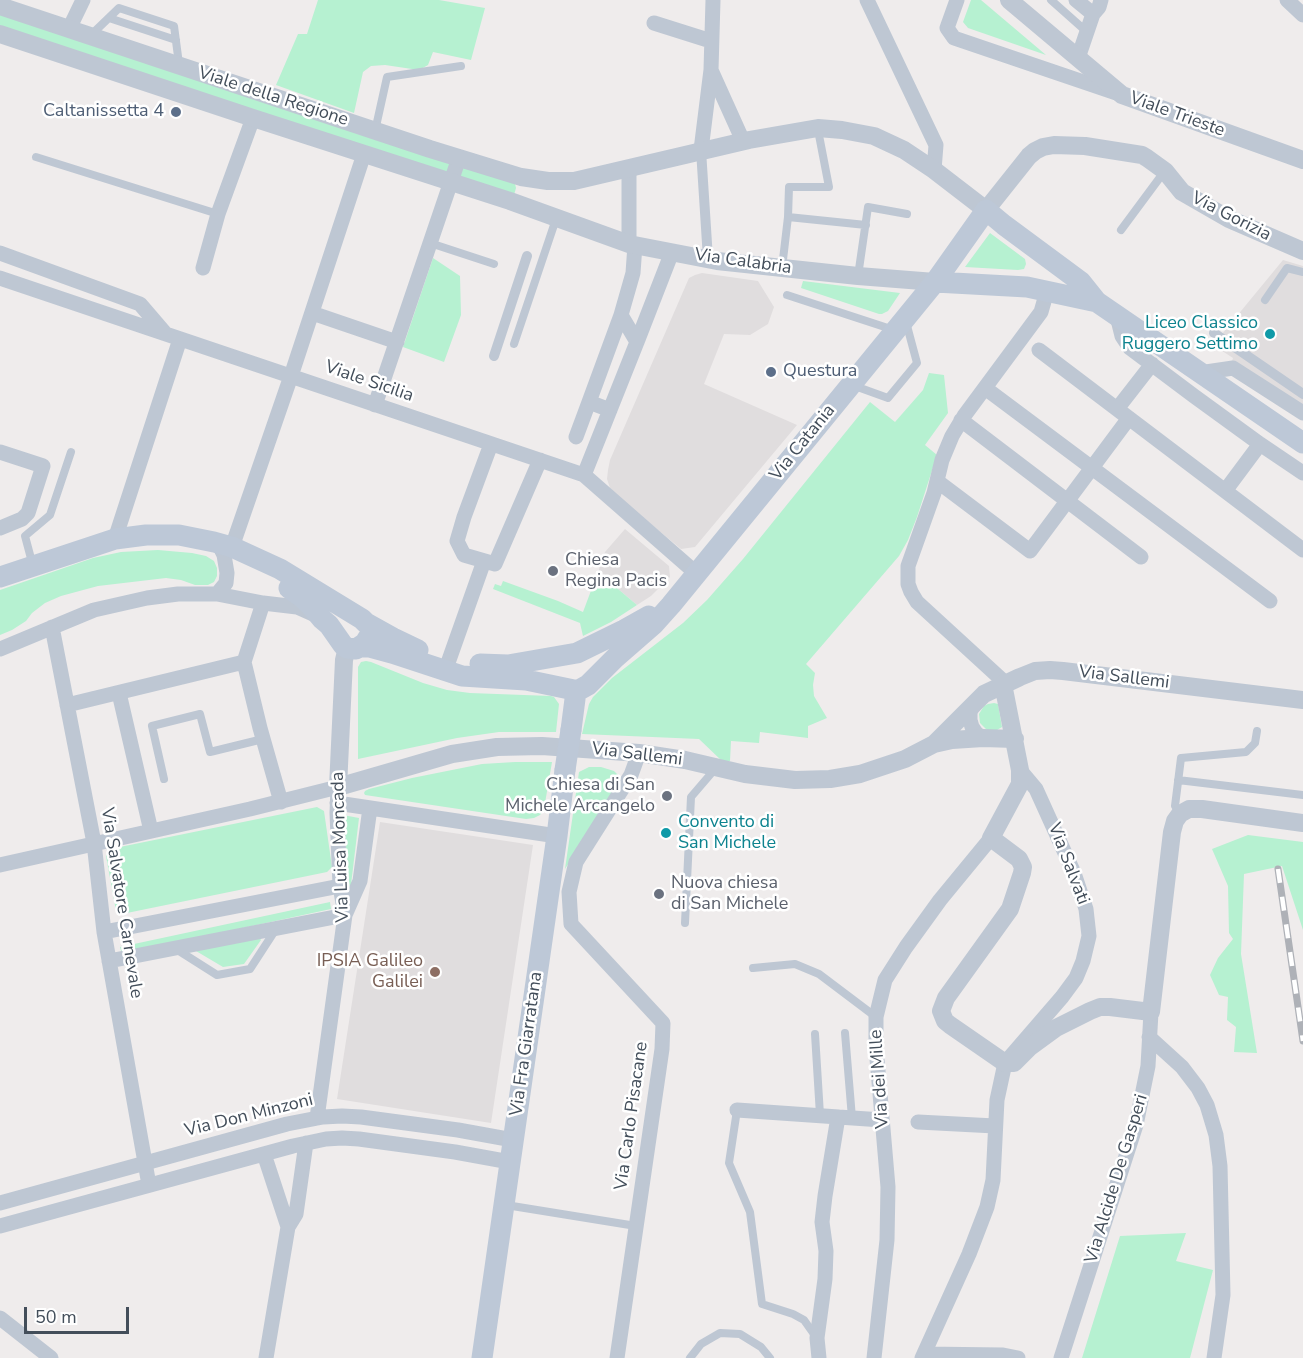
<!DOCTYPE html>
<style>
body{margin:0}
#map{position:relative;width:1303px;height:1358px;overflow:hidden;background:#efecec;font-family:"Nunito Sans",sans-serif}
canvas{display:block}
.scale{position:absolute;left:24px;top:1307px;width:105px;height:27px;box-sizing:border-box;border:3px solid #434e5a;border-top:0;padding-left:8px;font-size:18px;line-height:21px;white-space:nowrap;color:#434e5a;-webkit-text-stroke:4px #fff;paint-order:stroke}
</style>
<div id="map">
<canvas width="1303" height="1358"></canvas>
<div class="scale">50 m</div>
</div>
<script>
const ctx = document.querySelector('canvas').getContext('2d');
ctx.lineJoin = 'round';
function fillPath(path, color) {
  ctx.fillStyle = color;
  ctx.fill(path, 'evenodd');
}
function shape(rows) {
  const path = new Path2D();
  for (const r of rows) {
    path.moveTo(r[0], r[1]);
    for (let i = 2; i < r.length; i += 2) path.lineTo(r[i], r[i + 1]);
  }
  return path;
}
function strokePath(path, color, width, dash) {
  ctx.strokeStyle = color;
  ctx.lineWidth = width;
  ctx.lineCap = dash ? 'butt' : 'round';
  ctx.setLineDash(dash || []);
  ctx.stroke(path);
}
function write(font, color, halo, rows, align = 'center') {
  ctx.font = font + ' "Nunito Sans",sans-serif';
  ctx.lineWidth = 5;
  ctx.setLineDash([]);
  ctx.textBaseline = 'middle';
  ctx.strokeStyle = halo;
  ctx.fillStyle = color;
  for (const [text, x, y, turn = 0] of rows) {
    ctx.save();
    ctx.translate(x, y);
    ctx.rotate((+turn || 0) * Math.PI / 180);
    ctx.textAlign = isNaN(turn) ? turn : align;
    if (halo) ctx.strokeText(text, 0, 0);
    ctx.fillText(text, 0, 0);
    ctx.restore();
  }
}
fillPath(shape([
 [1283,260,1303,266,1303,408,1232,361,1233,358,1213,345],
 [702,273,758,281,774,307,768,324,750,335,724,334,704,384,797,425,695,547,681,549,618,497,610,488,607,479,608,470,610,460,689,278,695,275],
 [625,529,669,566,670,577,651,596,637,605,598,572,605,552],
 [380,822,533,845,491,1123,337,1099]
]), '#e0ddde');
fillPath(shape([
 [318,0,439,0,485,8,471,60,433,52,428,65,421,69,412,69,385,65,371,66,363,72,354,113,276,85,298,34,307,34],
 [971,0,981,0,1046,55,968,28,963,22],
 [0,6,513,175,516,188,514,195,0,33],
 [990,233,1025,259,1026,264,1024,269,1018,270,965,267],
 [433,258,460,276,461,315,444,362,403,347],
 [803,281,900,293,888,311,882,314,879,314,801,288],
 [929,373,944,375,948,413,925,445,937,455,917,517,908,540,899,556,806,664,815,673,813,685,814,696,827,718,808,726,808,738,760,732,759,743,731,741,730,761,722,761,699,739,582,734,589,704,593,697,612,678,683,623,707,600,743,559,870,402,895,422,923,390],
 [158,550,192,553,206,556,214,561,217,568,217,576,214,582,208,585,195,585,181,580,166,578,98,586,61,596,45,603,32,613,26,621,12,630,0,635,0,590,93,558,121,552],
 [598,572,637,605,611,622,583,636,580,623,493,589,495,584,501,586,503,581,558,601,583,612],
 [366,661,371,662,423,683,447,690,470,693,551,696,554,697,559,704,556,732,499,732,457,738,358,759,358,667,361,662],
 [994,703,998,704,1002,727,997,730,987,730,980,723,979,714,984,706,988,704],
 [515,762,552,762,544,809,540,815,534,818,526,819,365,795,364,793,365,791,369,789,412,778,482,764],
 [589,767,601,767,614,771,622,779,565,869,579,772],
 [317,807,324,811,332,867,327,872,122,914,116,911,106,856,110,849],
 [343,815,359,818,350,893],
 [1248,835,1303,842,1303,930,1282,866,1244,874,1241,954,1257,1053,1234,1052,1236,1027,1227,1020,1228,997,1219,995,1210,975,1218,958,1233,939,1229,933,1228,886,1212,849],
 [330,902,331,909,122,954,120,947],
 [259,937,261,940,244,964,223,967,196,951],
 [1186,1233,1176,1261,1213,1270,1190,1358,1082,1358,1120,1236]
]), '#b6f1d1');
strokePath(shape([
 [1051,0,1087,32],
 [109,18,176,40],
 [91,35,119,8,174,26,179,64],
 [375,131,387,77,461,66],
 [36,157,218,214],
 [788,217,789,187,829,187,818,130],
 [1121,230,1164,172],
 [430,243,494,264],
 [782,268,788,217,866,225],
 [858,276,868,207,907,214],
 [787,295,894,330],
 [1265,300,1287,268,1303,272],
 [514,344,556,219],
 [852,385,888,398,917,363,906,322],
 [33,566,25,536,50,515,71,452],
 [164,779,152,726,200,714,210,752,263,739],
 [1178,780,1303,795],
 [1180,814,1175,806,1181,758,1246,752,1255,743,1257,731],
 [685,923,691,797,715,769],
 [176,949,217,975,250,969,276,929],
 [753,968,795,964,819,974,876,1017],
 [845,1033,852,1118],
 [815,1034,820,1115],
 [737,1110,729,1163,750,1212,762,1304,793,1314,804,1320,816,1337],
 [506,1205,636,1226],
 [690,1358,701,1344,720,1333,740,1334,761,1347,770,1358]
]), '#bec7d3', 8);
strokePath(shape([
 [701,150,708,259],
 [1214,333,1303,394],
 [494,356,527,256]
]), '#bec7d3', 10);
strokePath(shape([
 [867,0,936,145,934,170],
 [957,0,947,28,954,38,1116,93],
 [1076,0,1093,14,1078,58],
 [1287,0,1303,15],
 [1093,14,1099,7,1101,0],
 [654,23,711,41],
 [69,29,83,0],
 [711,70,743,141],
 [701,150,711,70,713,0],
 [629,168,629,244],
 [0,253,140,304,164,332],
 [203,268,218,214,253,118],
 [0,278,584,475,697,574],
 [312,313,397,342],
 [1117,316,1122,336,1130,348,1194,396,1260,444,1303,473],
 [637,342,672,252],
 [1039,350,1303,550],
 [1199,373,1233,368,1303,413],
 [985,388,1270,601],
 [375,405,459,158],
 [1117,409,1152,364],
 [610,410,589,402,621,315],
 [961,420,1141,557],
 [576,437,589,402],
 [491,444,464,517,457,541,464,555,495,564,540,460],
 [0,452,43,466,28,513,22,519,0,528],
 [584,475,637,342,621,315,633,273,635,245],
 [937,481,1030,551,1129,418],
 [1225,491,1260,444],
 [115,539,180,339],
 [214,542,220,547,224,555,227,573,226,583,217,594],
 [232,547,291,376,364,154],
 [263,603,244,662,260,728,281,802],
 [52,627,94,843,104,932,149,1185],
 [0,649,94,610,147,598,178,594,217,594,263,603,297,607,315,615],
 [449,660,484,561],
 [1003,684,1001,679,917,602,911,592,908,584,908,566,934,493,942,460,952,436,964,416,1041,312,1047,291],
 [119,693,151,831],
 [67,705,244,662],
 [973,706,970,712,970,720,972,727,976,733,983,738],
 [337,803,557,836],
 [0,865,250,809,338,787,337,813,340,886,345,915,317,1118],
 [345,915,360,881,370,808],
 [104,932,340,886],
 [109,961,345,915],
 [1149,1037,1182,1067,1198,1088,1207,1105,1216,1135,1220,1166,1223,1295,1214,1358],
 [737,1110,882,1120],
 [918,1122,995,1126],
 [264,1154,288,1227],
 [0,1203,287,1124,323,1117,342,1116,361,1117,458,1130,513,1140],
 [0,1226,293,1146,326,1139,342,1138,359,1139,455,1152,510,1162],
 [0,1318,51,1358],
 [924,1354,1003,1355,1018,1358],
 [266,1358,288,1227,296,1214,306,1143],
 [617,1358,662,1049,663,1023,571,924,569,892,576,862,631,775,639,753],
 [819,1358,817,1338,825,1279,826,1251,822,1222,825,1196,838,1117],
 [874,1358,887,1240,888,1187,876,1047,876,1017,885,980,906,947,940,900,991,838],
 [922,1358,969,1254,987,1207,993,1180,997,1100,1005,1063,1062,997,1076,978,1083,961,1089,936,1086,909,1074,873,1036,789,1020,770],
 [1061,1358,1136,1125,1148,1066,1151,1012]
]), '#bec7d3', 15);
strokePath(shape([
 [1009,0,1122,95,1303,160],
 [0,6,430,149,521,177,548,181,574,181,749,140,818,128,842,130,874,136,904,150,934,170,986,210,1029,156,1035,151,1043,147,1054,145,1085,146,1142,155,1147,158,1165,171,1182,192,1229,219,1303,251],
 [0,34,253,118,510,201,629,244,717,261,858,276,935,282],
 [347,648,344,660,338,787,452,754,497,747,542,746,639,753,685,760,745,774,795,780,830,779,860,774,905,759,934,744,952,740,983,738,1015,739],
 [1003,684,1020,770,1020,784,991,838,1019,859,1023,867,1022,873,1010,909,946,998,941,1011,945,1021,950,1025,1005,1063,1014,1063,1030,1047,1056,1028,1090,1011,1100,1007,1110,1007,1151,1012,1172,832,1175,821,1180,814,1189,809,1202,809,1303,823],
 [934,744,984,694,1020,677,1035,671,1050,670,1063,671,1303,700]
]), '#bec7d3', 18);
strokePath(shape([
 [935,282,1027,287,1097,302],
 [0,577,115,539,146,535,179,535,214,542,232,547,280,569,362,619,366,623,393,638,418,650],
 [289,588,302,597,312,607,322,619,329,625,343,645,347,648,356,649,365,643,368,638],
 [361,647,370,647,392,653,462,676,526,680,574,690,579,690,588,685,615,658,654,624,671,605,935,282,986,210,1004,225,1081,282,1097,302,1303,443],
 [480,664,508,665,577,653,624,630,649,616],
 [571,730,575,699,574,690],
 [482,1358,557,836,565,770]
]), '#bdc8d7', 21);
const rail = shape([
 [1278,869,1303,1041]
]);
strokePath(rail, '#aeb1b7', 7);
strokePath(rail, '#fff', 4.5, [14]);
strokePath(shape([
 [565,770,571,730]
]), '#bdc8d7', 21);
for (const [x, y, r, color] of [
 [176,112,6,"#5c6f8a"],
 [1270,334,6,"#0f9aa8"],
 [771,372,6,"#5c6f8a"],
 [553,571,6,"#6b7280"],
 [667,796,6,"#6b7280"],
 [666,833,6,"#0f9aa8"],
 [659,894,6,"#6b7280"],
 [435,972,6,"#8d6e63"]
]) {
  const dot = new Path2D();
  dot.arc(x, y, r, 0, 2 * Math.PI);
  ctx.fillStyle = color;
  ctx.fill(dot);
  strokePath(dot, '#fff', 2);
}
write('18px', '#434e5a', '#fff', [
 ["Viale della Regione",273,97,18],
 ["Viale Trieste",1177,115,20],
 ["Via Gorizia",1231,217,27],
 ["Via Calabria",743,262,8],
 ["Viale Sicilia",369,382,19],
 ["Via Catania",803,443,-51],
 ["Via Sallemi",1124,678,7],
 ["Via Sallemi",637,755,7],
 ["Via Luisa Moncada",341,847,-92],
 ["Via Salvati",1068,864,69],
 ["Via Salvatore Carnevale",121,903,81],
 ["Via Fra Giarratana",527,1044,-82],
 ["Via dei Mille",880,1079,-94],
 ["Via Don Minzoni",249,1116,-14],
 ["Via Carlo Pisacane",632,1116,-82],
 ["Via Alcide De Gasperi",1117,1179,-73]
]);
write('18px', '#4e5e75', '#fff', [
 ["Caltanissetta 4",164,112],
 ["Questura",783,372,"left"]
], 'right');
write('18px', '#0d838f', '#fff', [
 ["Liceo Classico",1258,324],
 ["Ruggero Settimo",1258,345],
 ["Convento di",678,823,"left"],
 ["San Michele",678,844,"left"]
], 'right');
write('18px', '#5b616d', '#fff', [
 ["Chiesa",565,561],
 ["Regina Pacis",565,582],
 ["Chiesa di San",655,786,"right"],
 ["Michele Arcangelo",655,807,"right"],
 ["Nuova chiesa",671,884],
 ["di San Michele",671,905]
], 'left');
write('18px', '#785e54', '#fff', [
 ["IPSIA Galileo",423,962],
 ["Galilei",423,983]
], 'right');
</script>
